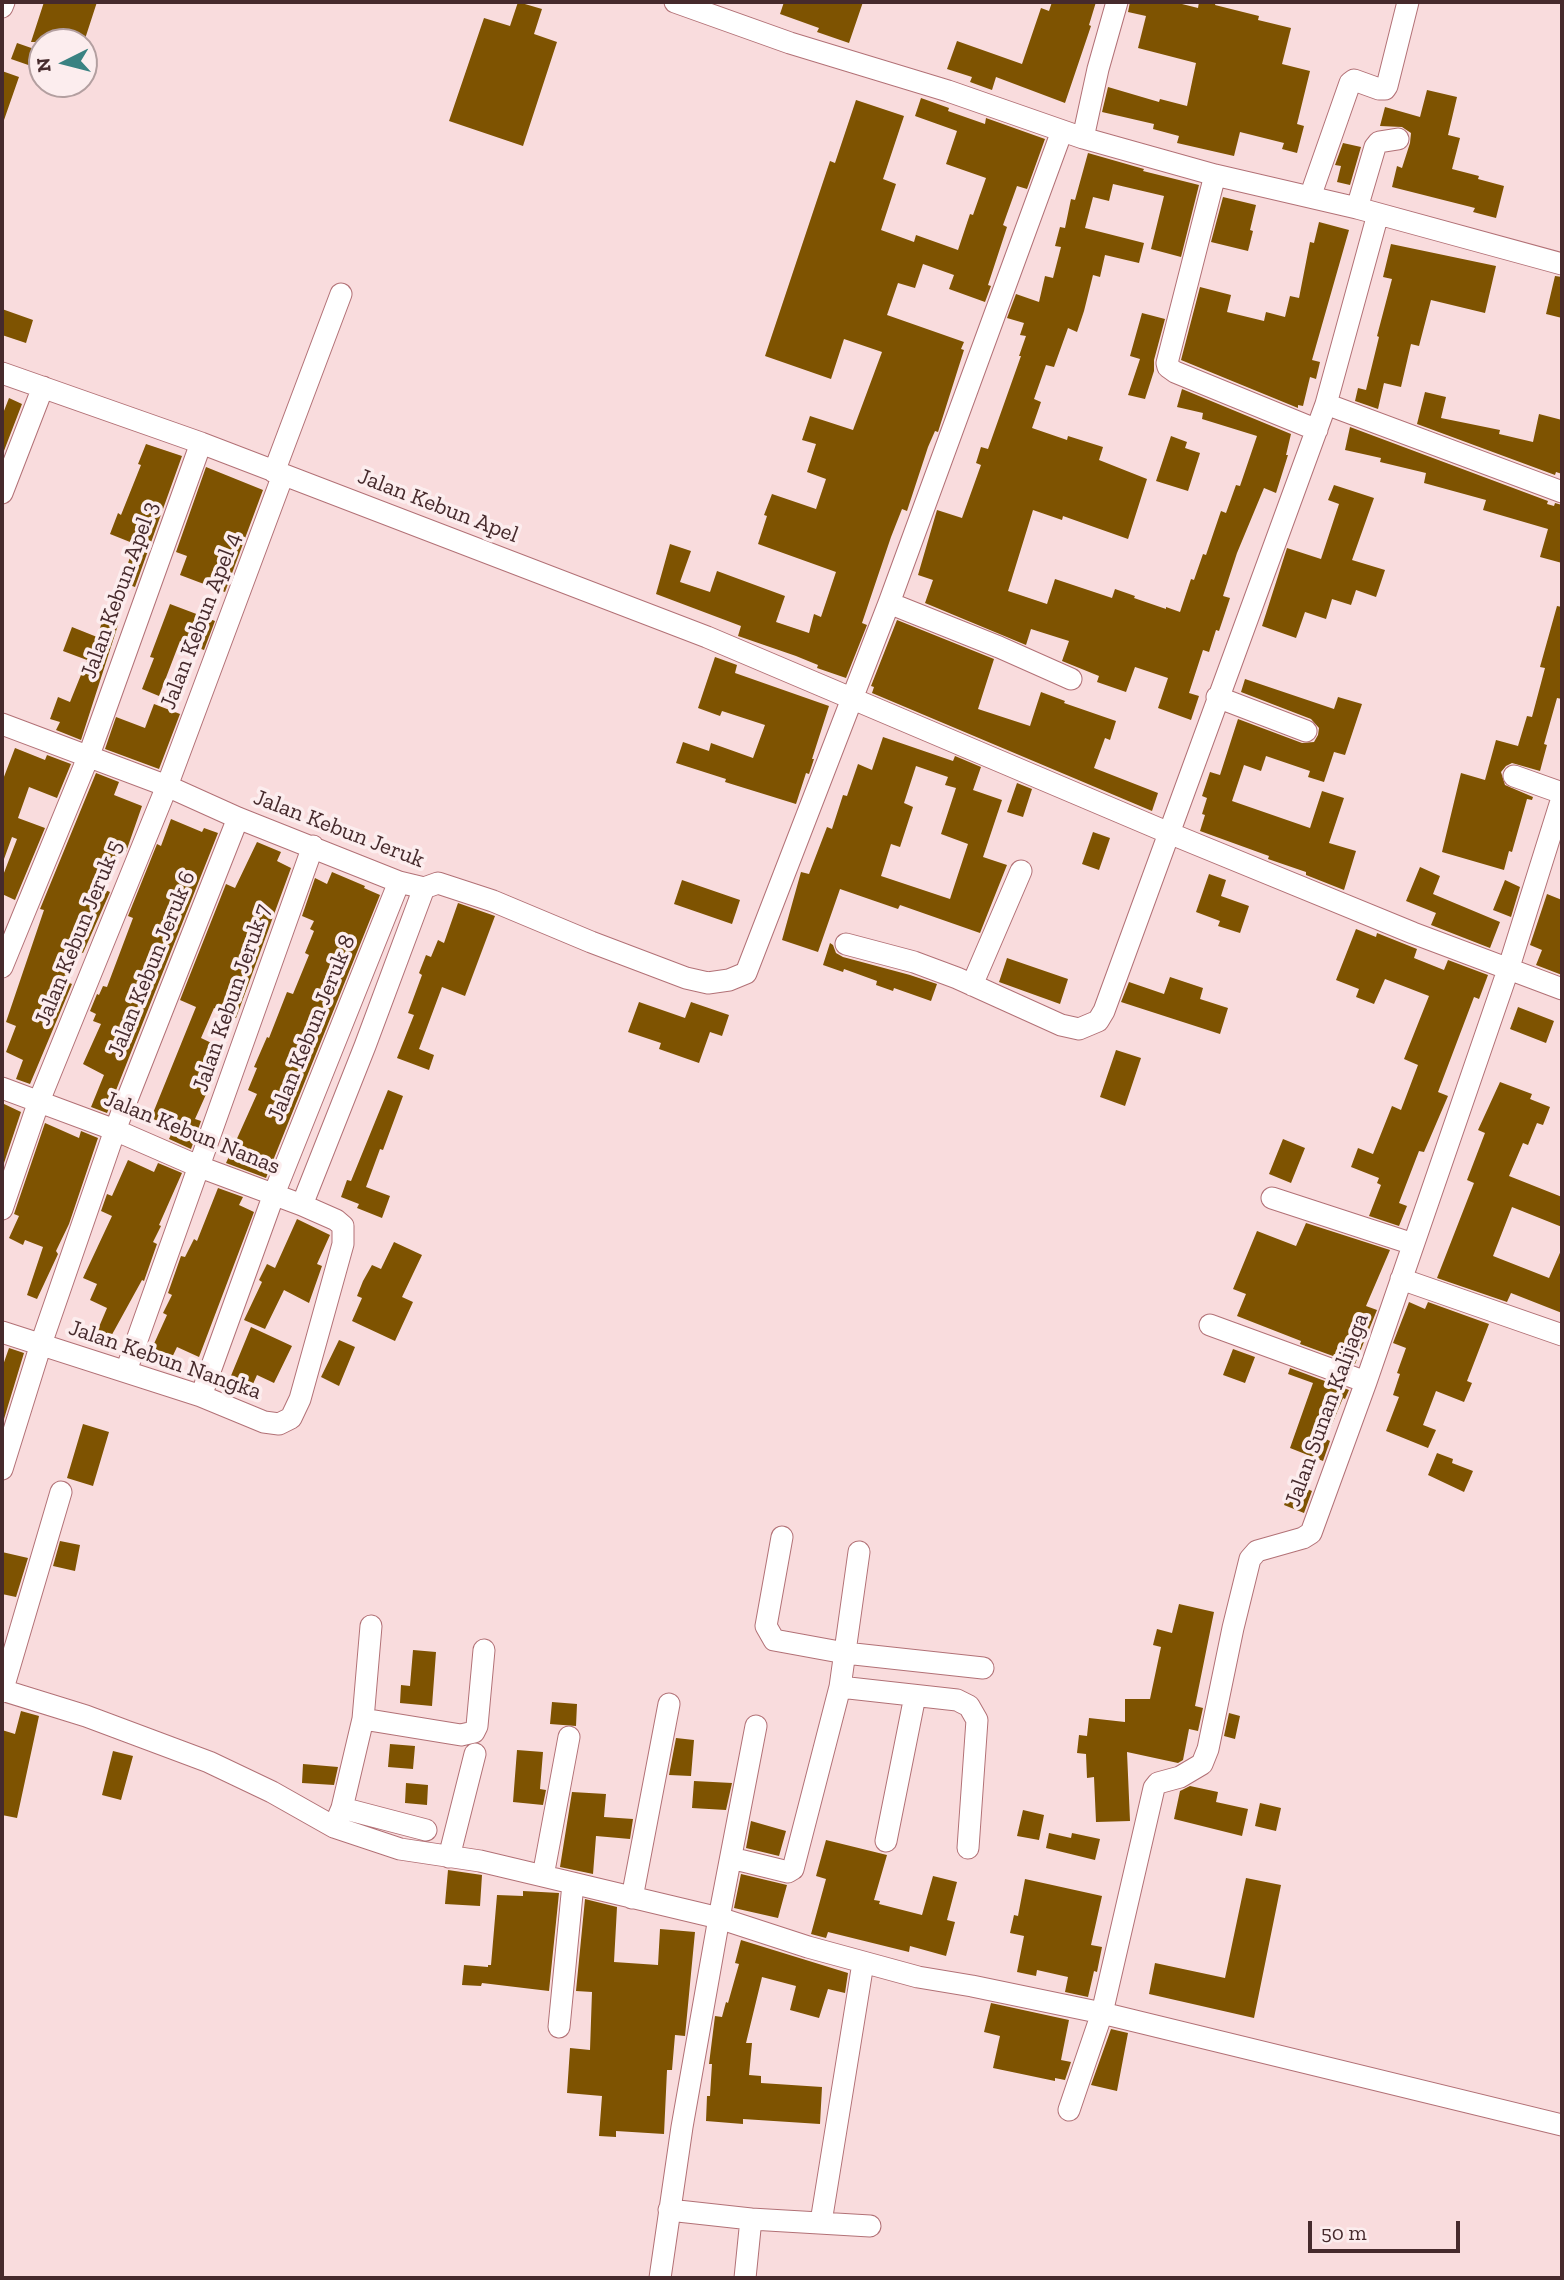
<!DOCTYPE html>
<style>
body{margin:0}
#map{position:relative;width:1564px;height:2280px;overflow:hidden;background:#f9dcdd;font-family:"Zilla Slab",serif}
canvas{display:block}
.frame{position:absolute;inset:0;border:4px solid #462a2c;pointer-events:none}
.north{position:absolute;left:28px;top:28px;width:70px;height:70px;box-sizing:border-box;background:#fcedee;border:2px solid #b39fa0;border-radius:50%;rotate:264deg;font-size:19px;font-weight:700;line-height:28px;text-align:center;color:#462a2c}
.north::after{content:'';display:block;margin:auto;width:24px;height:32px;background:#3a8282;clip-path:polygon(50% 0,100% 100%,50% 72%,0 100%)}
.scale{position:absolute;left:1308px;top:2221px;width:152px;height:32px;box-sizing:border-box;border:4px solid #462a2c;border-top:0;padding-left:9px;font-size:21px;line-height:24px;white-space:nowrap;color:#462a2c;-webkit-text-stroke:5px #fcedee;paint-order:stroke}
</style>
<div id="map">
<canvas width="1564" height="2280"></canvas>
<div class="frame"></div>
<div class="north">N</div>
<div class="scale">50 m</div>
</div>
<script>
const ctx = document.querySelector('canvas').getContext('2d');
ctx.lineJoin = 'round';
function fillPath(path, color) {
  ctx.fillStyle = color;
  ctx.fill(path, 'evenodd');
}
function shape(rows) {
  const path = new Path2D();
  for (const r of rows) {
    path.moveTo(r[0], r[1]);
    for (let i = 2; i < r.length; i += 2) path.lineTo(r[i], r[i + 1]);
  }
  return path;
}
function strokePath(path, color, width, dash) {
  ctx.strokeStyle = color;
  ctx.lineWidth = width;
  ctx.lineCap = dash ? 'butt' : 'round';
  ctx.setLineDash(dash || []);
  ctx.stroke(path);
}
function write(font, color, halo, rows, align = 'center') {
  ctx.font = font + ' "Zilla Slab",serif';
  ctx.lineWidth = 7;
  ctx.setLineDash([]);
  ctx.textBaseline = 'middle';
  ctx.strokeStyle = halo;
  ctx.fillStyle = color;
  for (const [text, x, y, turn = 0] of rows) {
    ctx.save();
    ctx.translate(x, y);
    ctx.rotate((+turn || 0) * Math.PI / 180);
    ctx.textAlign = isNaN(turn) ? turn : align;
    if (halo) ctx.strokeText(text, 0, 0);
    ctx.fillText(text, 0, 0);
    ctx.restore();
  }
}
fillPath(shape([
 [44,2,97,2,84,42,31,42],
 [518,2,542,9,534,34,557,42,523,146,449,121,484,18,510,26],
 [784,2,863,2,849,43,817,32,819,28,780,14],
 [1052,2,1096,2,1089,25,1091,26,1065,103,996,77,992,90,970,82,972,77,947,69,957,41,1022,64,1041,8,1049,11],
 [1130,2,1174,2,1198,8,1199,2,1216,2,1215,5,1259,16,1258,20,1291,28,1282,64,1310,71,1297,124,1304,126,1297,153,1282,149,1284,143,1240,132,1234,156,1177,143,1179,136,1153,129,1154,124,1102,112,1108,87,1159,102,1160,99,1187,106,1196,63,1138,48,1146,16,1128,12],
 [17,43,40,51,34,67,11,59],
 [2,71,19,77,4,120,2,120],
 [1427,90,1457,97,1448,135,1460,138,1452,169,1479,176,1478,179,1504,186,1496,218,1473,212,1475,208,1392,187,1397,166,1402,168,1410,143,1411,133,1402,127,1380,126,1385,107,1420,117],
 [921,98,949,108,948,111,985,124,986,118,1045,139,1027,189,1017,186,1003,225,1007,227,988,285,991,286,985,302,949,289,954,275,923,264,915,288,898,283,887,315,964,342,961,349,964,350,938,432,935,431,928,447,907,511,902,509,891,537,862,623,867,625,846,678,817,668,818,665,796,656,738,636,741,626,656,594,670,544,691,551,680,582,710,592,717,571,785,596,776,622,809,633,814,614,821,617,836,572,758,544,767,516,764,515,772,494,816,509,826,479,807,472,816,444,802,440,810,416,853,430,882,352,844,339,831,379,765,356,830,161,835,163,856,100,904,116,883,179,896,184,881,230,914,242,916,235,958,250,970,214,973,215,986,178,946,164,957,131,915,116],
 [1343,143,1361,147,1350,185,1337,182,1341,166,1335,165],
 [1088,153,1144,169,1143,171,1199,185,1181,257,1151,249,1164,196,1113,184,1109,201,1093,197,1085,228,1144,243,1139,263,1105,255,1100,277,1093,275,1084,311,1077,332,1068,328,1054,367,1046,365,1034,399,1041,402,1032,428,1067,440,1068,436,1103,447,1099,460,1147,479,1128,539,1063,516,1062,520,1033,510,1008,591,1047,604,1055,579,1112,598,1115,589,1135,596,1134,598,1166,609,1166,607,1180,612,1191,579,1194,580,1203,554,1206,555,1221,511,1226,513,1236,485,1240,486,1257,436,1202,419,1203,413,1177,407,1182,389,1291,434,1286,455,1288,455,1276,493,1264,488,1237,553,1223,596,1230,598,1219,631,1216,630,1209,652,1203,650,1189,693,1199,696,1191,720,1158,708,1168,678,1135,667,1126,692,1097,682,1099,676,1062,661,1069,641,1031,629,1026,645,925,603,933,580,918,575,937,510,962,518,981,465,976,463,981,447,988,449,1021,356,1019,356,1026,336,1020,335,1024,323,1007,318,1016,294,1039,302,1045,276,1053,278,1061,247,1055,246,1060,227,1065,228,1071,199,1075,200],
 [1223,197,1256,205,1250,230,1253,231,1248,251,1211,242],
 [1319,222,1349,230,1312,360,1320,362,1316,379,1310,377,1303,406,1298,405,1298,408,1181,360,1200,287,1231,295,1227,312,1264,321,1266,312,1285,317,1290,296,1299,298,1310,242,1314,243],
 [1391,244,1496,266,1485,313,1431,300,1419,346,1411,344,1401,387,1384,383,1378,409,1355,401,1358,388,1366,390,1379,337,1377,336,1392,279,1383,277],
 [1555,276,1562,277,1562,318,1546,314],
 [2,309,33,320,26,343,2,335],
 [1142,313,1165,319,1154,360,1154,371,1145,399,1128,395,1140,359,1130,356],
 [1425,392,1446,397,1441,418,1500,430,1499,434,1533,442,1539,414,1562,420,1562,474,1556,472,1555,475,1417,424],
 [9,398,22,404,2,456,2,416],
 [1350,427,1548,501,1547,504,1554,506,1555,503,1562,505,1562,563,1540,557,1548,529,1483,510,1486,500,1424,483,1426,473,1380,462,1381,458,1345,450],
 [1171,436,1187,442,1185,448,1200,453,1188,491,1156,481],
 [146,444,182,456,135,587,121,582,135,544,110,534,118,513,121,515,141,465,138,464],
 [206,467,263,490,225,592,180,575,187,556,176,552],
 [1334,485,1374,498,1352,560,1385,570,1376,597,1356,590,1351,605,1332,599,1326,619,1305,612,1296,638,1262,626,1287,548,1321,559,1339,504,1328,500],
 [170,604,215,621,204,650,180,641,159,696,142,689,154,658,150,657],
 [1557,606,1562,607,1562,699,1557,698,1544,744,1547,745,1540,771,1512,763,1506,766,1501,772,1505,785,1533,797,1532,800,1527,799,1512,852,1509,851,1504,870,1442,852,1461,773,1485,780,1496,740,1518,746,1527,716,1532,717,1545,668,1540,667],
 [103,619,118,625,81,740,56,730,60,722,50,719,58,697,70,702,87,660,63,651,72,627,97,637],
 [897,620,994,659,978,709,1030,726,1041,692,1065,701,1064,703,1116,721,1110,740,1105,738,1094,768,1158,793,1152,811,872,693,874,687,871,686],
 [715,657,737,665,735,673,829,706,812,759,814,759,809,774,806,773,796,804,725,782,726,779,676,763,683,742,709,751,711,743,753,758,765,725,722,711,720,716,698,708],
 [1245,679,1334,709,1338,697,1362,704,1345,755,1334,752,1324,782,1308,777,1310,771,1266,756,1261,771,1244,765,1232,801,1310,828,1322,791,1344,798,1329,843,1356,851,1344,890,1306,875,1306,872,1268,859,1269,856,1200,831,1205,815,1202,814,1207,798,1202,796,1210,772,1220,775,1238,719,1302,743,1314,742,1318,735,1319,728,1311,719,1241,692],
 [154,704,180,714,159,769,105,749,116,717,145,728],
 [883,737,953,761,955,756,981,767,973,790,1002,800,983,857,1007,865,980,933,900,905,898,909,840,889,818,952,782,940,801,872,809,874,827,827,832,829,843,795,847,796,858,764,872,770],
 [916,766,948,777,945,785,956,788,941,834,968,844,950,899,881,876,891,844,900,847,913,807,904,803],
 [15,748,45,760,47,755,71,764,57,798,29,787,18,818,45,828,15,900,2,894,2,878,17,839,12,837,4,859,2,858,2,782],
 [96,773,119,782,114,795,142,806,126,852,120,849,105,890,110,892,83,953,79,951,67,982,72,984,30,1084,16,1079,23,1060,6,1052,16,1026,6,1022,44,910,40,909],
 [1017,783,1032,789,1023,817,1007,812],
 [171,819,202,832,204,828,218,833,107,1113,91,1107,104,1075,83,1064,101,1024,93,1021,96,1014,90,1011,97,994,99,995,103,986,107,987,133,918,128,916,157,844,161,846],
 [1093,832,1110,838,1099,870,1082,864],
 [257,842,281,852,277,861,291,868,236,1018,214,1008,201,1038,222,1048,213,1070,216,1072,195,1119,201,1121,191,1149,169,1139,174,1128,151,1118,196,1007,180,1000,226,884,235,888],
 [1420,867,1440,876,1433,894,1500,922,1490,948,1431,925,1436,913,1406,901],
 [332,872,365,886,364,888,380,895,266,1178,226,1163,257,1094,248,1090,257,1068,254,1067,267,1037,269,1038,287,992,293,994,309,955,305,953,314,931,310,929,314,921,302,916,315,878,327,884],
 [1209,874,1226,880,1221,896,1249,906,1240,933,1218,926,1220,921,1196,912],
 [682,880,740,900,732,924,674,904],
 [1505,880,1520,887,1511,917,1493,910],
 [1547,894,1562,900,1562,975,1536,965,1542,950,1530,945],
 [458,903,495,916,465,996,442,987,419,1049,434,1055,429,1070,397,1058,414,1015,408,1013,422,975,419,973,426,955,431,957,438,940,444,943],
 [1356,929,1376,937,1377,933,1417,949,1414,958,1444,970,1448,960,1488,975,1479,999,1474,997,1438,1092,1448,1096,1424,1152,1419,1151,1399,1203,1407,1206,1399,1226,1369,1216,1381,1185,1377,1183,1379,1178,1351,1167,1358,1148,1373,1154,1392,1106,1401,1110,1418,1065,1404,1059,1429,996,1385,979,1374,1004,1356,997,1359,989,1336,980],
 [830,943,833,945,836,953,843,957,910,975,937,984,931,1001,894,988,893,991,876,985,877,981,844,969,843,972,823,965],
 [1007,958,1068,979,1060,1004,999,982],
 [1170,977,1203,988,1200,999,1228,1008,1220,1034,1121,1002,1129,982,1164,994],
 [639,1002,685,1018,691,1002,729,1015,722,1036,710,1032,699,1063,659,1049,661,1043,628,1032],
 [1518,1007,1554,1021,1546,1043,1510,1029],
 [1116,1050,1141,1058,1125,1106,1100,1097],
 [1500,1082,1532,1094,1530,1099,1550,1107,1543,1125,1537,1123,1528,1145,1523,1143,1509,1176,1562,1197,1562,1227,1512,1207,1493,1256,1549,1278,1562,1248,1562,1313,1511,1293,1507,1302,1437,1278,1474,1183,1467,1180,1485,1133,1478,1130],
 [388,1090,403,1096,383,1150,380,1149,366,1187,390,1196,382,1218,357,1208,359,1204,341,1197,347,1180,351,1181],
 [2,1103,21,1112,2,1169],
 [45,1123,79,1138,81,1131,98,1138,69,1224,56,1251,58,1254,37,1299,27,1295,43,1247,25,1240,23,1245,9,1238,19,1216,14,1214],
 [1283,1139,1305,1148,1291,1183,1269,1174],
 [128,1160,154,1172,158,1163,182,1173,159,1225,161,1226,153,1242,157,1244,144,1281,142,1280,109,1340,96,1334,107,1308,90,1300,97,1284,83,1278,112,1216,101,1211,107,1194,112,1196],
 [218,1188,243,1197,239,1205,254,1212,199,1357,177,1347,168,1366,148,1357,167,1315,163,1313,172,1295,168,1293,181,1256,185,1257,194,1239,197,1241],
 [297,1219,330,1235,317,1264,322,1266,309,1303,284,1290,265,1329,244,1320,262,1282,259,1280,267,1264,275,1268],
 [1306,1223,1390,1250,1366,1306,1377,1310,1355,1364,1300,1344,1301,1341,1237,1316,1246,1294,1233,1289,1257,1231,1296,1246],
 [394,1242,422,1255,402,1297,413,1302,395,1341,352,1321,362,1298,357,1296,363,1281,372,1265,381,1269],
 [1409,1302,1425,1309,1428,1302,1489,1324,1467,1381,1472,1383,1464,1402,1436,1391,1423,1425,1436,1430,1428,1448,1386,1431,1399,1397,1393,1395,1400,1374,1397,1373,1406,1348,1393,1343],
 [251,1327,292,1346,274,1383,257,1375,249,1393,228,1383],
 [339,1340,355,1347,339,1386,321,1377],
 [9,1348,24,1353,4,1419,2,1419,2,1368],
 [1233,1349,1255,1357,1245,1383,1223,1375],
 [1290,1368,1349,1390,1345,1399,1343,1398,1326,1439,1330,1441,1323,1461,1290,1448,1313,1383,1288,1374],
 [83,1424,109,1432,93,1486,67,1478],
 [1437,1453,1453,1459,1452,1463,1473,1471,1464,1492,1428,1475],
 [1293,1483,1312,1491,1304,1513,1284,1505],
 [60,1541,80,1545,75,1571,53,1566],
 [2,1552,28,1558,16,1597,2,1594],
 [1179,1604,1214,1612,1195,1706,1203,1708,1198,1731,1189,1729,1183,1760,1178,1763,1127,1752,1130,1821,1096,1822,1094,1777,1087,1778,1086,1754,1077,1753,1079,1735,1087,1736,1089,1718,1125,1722,1125,1699,1150,1699,1161,1647,1153,1645,1157,1629,1172,1633],
 [413,1650,436,1652,432,1706,400,1703,401,1685,410,1686],
 [552,1702,577,1704,576,1726,550,1724],
 [21,1711,39,1716,17,1818,2,1815,2,1730,15,1734],
 [1229,1713,1240,1716,1235,1739,1224,1736],
 [676,1738,694,1740,691,1776,669,1775],
 [390,1744,415,1746,413,1769,388,1767],
 [517,1750,543,1752,540,1789,546,1790,543,1805,513,1802],
 [113,1751,133,1756,121,1800,102,1795],
 [303,1764,338,1767,334,1785,302,1783],
 [694,1781,732,1783,726,1810,692,1808],
 [406,1783,428,1785,427,1805,405,1803],
 [1190,1786,1218,1792,1216,1802,1248,1809,1242,1836,1174,1819,1180,1791],
 [572,1792,606,1794,604,1817,633,1819,630,1839,596,1836,593,1874,560,1867],
 [1260,1803,1281,1808,1276,1831,1255,1826],
 [1023,1810,1044,1815,1039,1840,1017,1836],
 [751,1821,786,1831,779,1856,746,1848],
 [1049,1833,1071,1838,1072,1833,1100,1839,1095,1860,1046,1848],
 [826,1840,887,1855,874,1900,880,1901,879,1904,922,1915,933,1876,957,1882,947,1920,955,1922,946,1956,910,1946,909,1952,828,1932,826,1938,811,1934,826,1879,816,1876],
 [448,1870,482,1875,480,1906,445,1904],
 [741,1874,787,1885,778,1918,734,1908],
 [1246,1878,1281,1885,1254,2018,1149,1994,1155,1963,1225,1978],
 [1025,1879,1102,1896,1091,1945,1102,1947,1097,1972,1094,1971,1088,1997,1065,1992,1068,1977,1037,1970,1036,1976,1017,1972,1024,1936,1010,1933,1014,1915,1018,1916],
 [523,1891,559,1893,549,1991,482,1983,481,1986,462,1985,464,1965,488,1967,488,1965,491,1965,497,1895,523,1896],
 [585,1899,617,1907,614,1962,658,1965,660,1929,695,1932,685,2036,675,2035,672,2070,667,2070,664,2134,616,2131,616,2137,599,2136,602,2096,567,2093,570,2048,590,2050,592,1992,576,1991],
 [741,1940,848,1973,845,1993,828,1989,819,2018,790,2010,796,1986,762,1977,746,2043,752,2043,749,2075,761,2076,761,2083,822,2087,820,2124,743,2119,743,2124,706,2121,707,2096,710,2096,712,2064,709,2064,715,2016,722,2017,726,2002,728,2003,739,1964,735,1963],
 [991,2003,1069,2020,1061,2060,1071,2062,1065,2080,1055,2078,1055,2081,993,2068,1000,2036,984,2032],
 [1111,2029,1128,2033,1117,2091,1091,2085]
]), '#7e5301');
const minor = shape([
 [675,2,790,43,948,91,1083,138,1215,175,1357,208,1562,264],
 [2,7,4,2],
 [1083,138,1098,69,1117,2],
 [1215,175,1167,363,1168,367,1175,372,1317,430],
 [1310,197,1350,83,1354,80,1379,89,1385,89,1387,86,1408,2],
 [1357,208,1375,147,1379,142,1398,139],
 [2,373,201,443,707,637,1169,833,1413,933,1562,989],
 [1326,404,1562,492],
 [274,472,341,294],
 [2,493,43,387],
 [889,603,999,647,1071,679],
 [1217,697,1306,731],
 [2,724,167,786,238,818,399,882,424,888,438,883,493,901,591,942,686,978,708,983,729,980,746,973,889,603,1062,131],
 [1514,776,1562,793],
 [846,944,914,962,957,978,1061,1025,1079,1029,1098,1021,1104,1011,1326,404,1378,214],
 [2,967,89,755,201,443],
 [972,985,1021,871],
 [2,1088,115,1130,200,1167,302,1205,336,1220,343,1226,343,1244,300,1399,291,1418,279,1424,264,1422,201,1396,2,1332],
 [1272,1198,1413,1244],
 [302,1205,365,1046,424,888],
 [2,1209,39,1101,167,786,283,475],
 [1401,1279,1562,1335],
 [1210,1325,1366,1382],
 [126,1371,313,846],
 [201,1396,274,1194,399,882],
 [2,1469,41,1344,115,1130,238,818],
 [782,1537,766,1626,774,1640,845,1653,983,1668],
 [840,1687,859,1552],
 [2,1690,86,1716,209,1762,272,1792,334,1827,400,1849,480,1861,543,1876,719,1918,808,1947,918,1977,972,1986,1102,2013,1562,2125],
 [2,1692,61,1492],
 [363,1719,461,1735,474,1732,477,1726,484,1650],
 [342,1808,426,1830],
 [334,1827,342,1808,363,1719,371,1626],
 [886,1841,915,1696],
 [449,1857,475,1754],
 [731,1858,788,1872,793,1869,840,1687,957,1700,969,1706,977,1720,968,1848],
 [543,1876,569,1737],
 [632,1898,669,1704],
 [559,2027,573,1884],
 [1069,2110,1102,2013,1154,1788,1158,1783,1180,1777,1202,1764,1208,1749,1233,1628,1250,1559,1257,1551,1303,1538,1311,1533,1366,1382,1508,970,1562,798],
 [669,2210,751,2219],
 [821,2222,863,1963],
 [660,2278,682,2127,719,1918,756,1726],
 [745,2278,751,2219,870,2226]
]);
strokePath(minor, '#b27176', 23);
strokePath(minor, '#fff', 21);
write('23px', '#462a2c', '#fcedee', [
 ["Jalan Kebun Apel",438,506,21],
 ["Jalan Kebun Apel 3",120,590,-70],
 ["Jalan Kebun Apel 4",201,621,-69],
 ["Jalan Kebun Jeruk",339,829,21],
 ["Jalan Kebun Jeruk 5",79,933,-68],
 ["Jalan Kebun Jeruk 6",152,964,-68],
 ["Jalan Kebun Jeruk 7",232,998,-71],
 ["Jalan Kebun Jeruk 8",312,1028,-68],
 ["Jalan Kebun Nanas",192,1133,22],
 ["Jalan Kebun Nangka",165,1360,19],
 ["Jalan Sunan Kalijaga",1327,1410,-70]
]);
</script>
